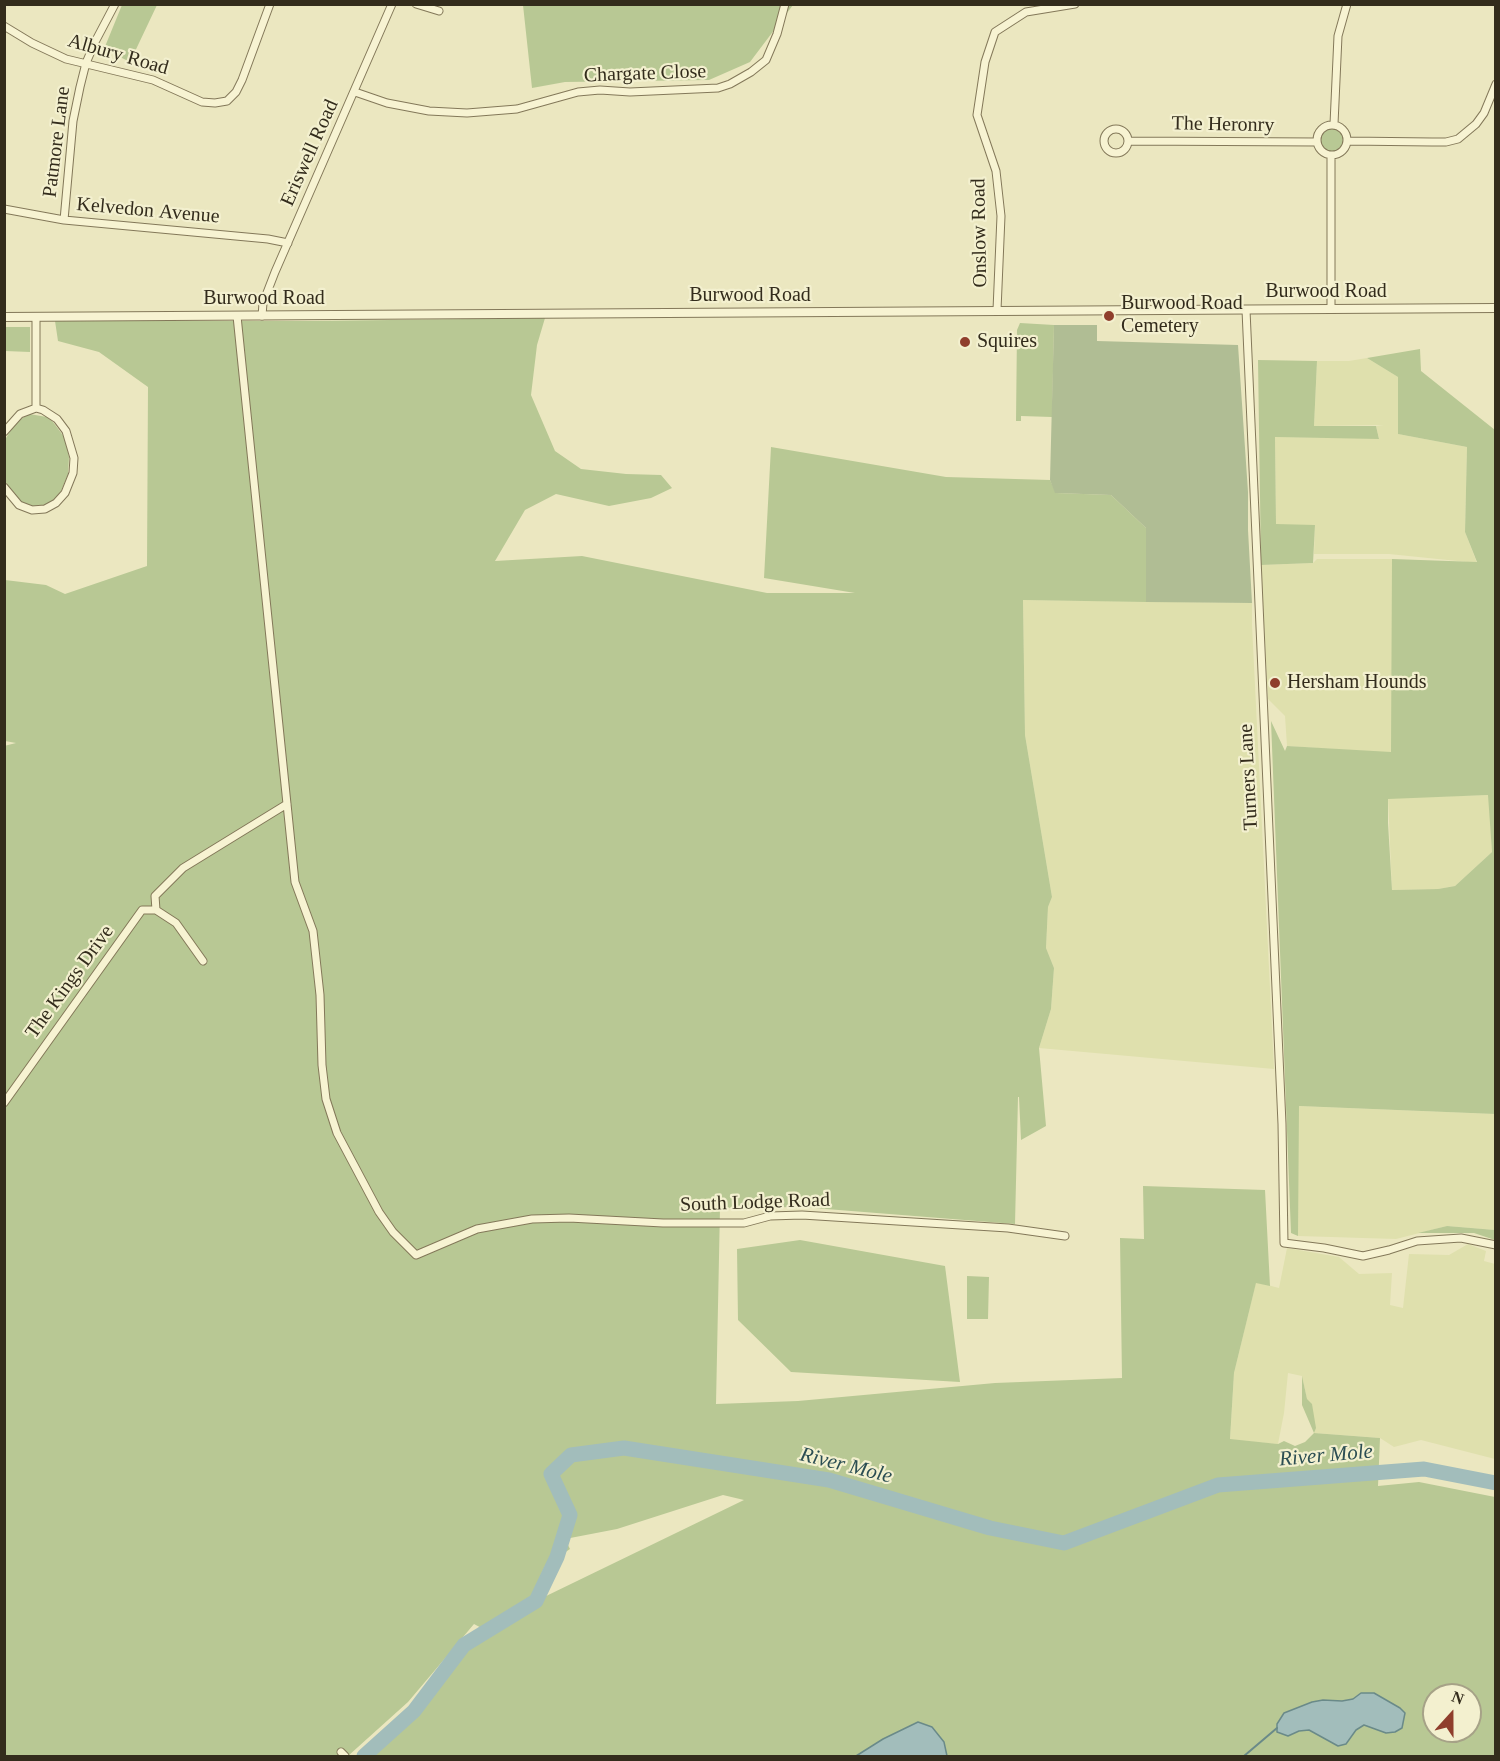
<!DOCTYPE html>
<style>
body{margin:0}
#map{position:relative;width:1500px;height:1761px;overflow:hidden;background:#ebe7c0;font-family:Georgia,serif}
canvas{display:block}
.frame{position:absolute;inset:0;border:6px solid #332c1c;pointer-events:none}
.north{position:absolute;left:1422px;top:1683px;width:60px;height:60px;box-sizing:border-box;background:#f3f0cf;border:2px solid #a6a287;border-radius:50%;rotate:21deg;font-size:16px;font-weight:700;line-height:24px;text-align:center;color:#332c1c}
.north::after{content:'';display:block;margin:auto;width:21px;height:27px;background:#8f3e2c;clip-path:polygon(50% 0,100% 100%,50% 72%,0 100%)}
</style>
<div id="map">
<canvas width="1500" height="1761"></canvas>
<div class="frame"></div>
<div class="north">N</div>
</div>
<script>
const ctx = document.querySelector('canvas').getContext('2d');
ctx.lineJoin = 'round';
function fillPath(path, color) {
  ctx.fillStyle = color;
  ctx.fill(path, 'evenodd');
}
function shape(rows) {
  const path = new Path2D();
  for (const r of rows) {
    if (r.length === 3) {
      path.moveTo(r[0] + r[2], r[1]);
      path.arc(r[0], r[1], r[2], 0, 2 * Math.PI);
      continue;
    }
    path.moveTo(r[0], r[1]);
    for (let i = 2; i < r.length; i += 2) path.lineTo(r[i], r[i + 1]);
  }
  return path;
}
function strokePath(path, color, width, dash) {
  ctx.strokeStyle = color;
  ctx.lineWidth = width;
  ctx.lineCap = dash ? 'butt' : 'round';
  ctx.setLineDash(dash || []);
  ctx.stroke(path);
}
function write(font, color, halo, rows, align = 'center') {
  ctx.font = font + ' Georgia,serif';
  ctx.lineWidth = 4.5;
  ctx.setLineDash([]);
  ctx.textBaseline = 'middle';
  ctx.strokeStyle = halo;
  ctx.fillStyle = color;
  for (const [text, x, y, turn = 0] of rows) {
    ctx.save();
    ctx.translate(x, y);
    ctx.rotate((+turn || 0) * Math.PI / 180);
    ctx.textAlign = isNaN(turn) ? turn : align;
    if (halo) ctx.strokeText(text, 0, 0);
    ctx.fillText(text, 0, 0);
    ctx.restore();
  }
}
fillPath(shape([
 [1367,358,1398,377,1398,434,1467,447,1465,532,1477,563,1389,554,1314,554,1315,525,1276,525,1275,437,1379,438,1376,426,1384,425,1314,426,1317,361,1349,361],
 [1317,559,1392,559,1392,753,1287,746,1285,716,1268,699,1261,565,1313,563],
 [1023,600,1252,603,1252,625,1274,1069,1039,1048,1051,1009,1054,968,1046,948,1048,907,1052,897,1025,735],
 [1489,795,1492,852,1455,886,1438,889,1392,890,1388,798],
 [1298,1106,1495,1114,1495,1230,1447,1226,1396,1239,1298,1236],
 [1468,1244,1486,1251,1484,1261,1495,1264,1495,1459,1421,1440,1394,1447,1380,1438,1314,1433,1302,1376,1288,1373,1284,1413,1278,1444,1230,1440,1234,1373,1256,1282,1279,1288,1287,1248,1339,1257,1359,1274,1392,1273,1390,1305,1403,1308,1409,1254,1449,1255]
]), '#dfe0ad');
fillPath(shape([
 [122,5,157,5,130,62,104,49],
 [523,5,793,5,750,62,709,80,565,82,532,88],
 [1333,140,13],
 [545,318,537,345,531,395,555,451,581,469,626,474,661,475,672,488,651,498,609,506,556,494,525,510,495,561,582,556,767,593,855,593,764,578,771,447,946,477,1050,480,1056,493,1111,495,1146,528,1146,602,1023,600,1025,735,1052,897,1048,907,1046,948,1054,968,1051,1009,1039,1048,1046,1126,1021,1140,1019,1097,1018,1097,1015,1224,801,1207,720,1208,716,1404,798,1401,995,1383,1122,1378,1120,1238,1144,1239,1143,1186,1265,1190,1270,1286,1256,1283,1234,1373,1230,1439,1278,1444,1284,1441,1295,1446,1305,1442,1314,1433,1302,1405,1302,1376,1307,1399,1312,1404,1316,1428,1314,1433,1380,1438,1378,1486,1419,1482,1495,1497,1495,1756,364,1756,414,1711,464,1645,487,1631,474,1624,408,1702,348,1756,5,1756,4,746,16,743,5,741,5,580,46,585,65,594,147,566,148,387,99,352,58,341,55,321,313,321],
 [723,1495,744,1500,542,1598,536,1585,545,1566,570,1549,565,1539,617,1529],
 [1434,1695,1470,1695,1470,1731,1434,1731],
 [1020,323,1054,325,1052,417,1021,416,1021,421,1016,421,1017,330],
 [5,327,30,327,30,352,5,351],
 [1420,349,1421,371,1495,430,1494,547,1496,587,1495,1114,1299,1106,1298,1236,1291,1233,1271,721,1285,751,1287,746,1391,752,1392,559,1477,562,1465,532,1467,447,1398,434,1398,377,1367,358],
 [1488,795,1492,852,1455,886,1438,889,1392,890,1388,823,1388,799],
 [1258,360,1317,361,1314,426,1376,426,1379,439,1275,437,1276,524,1315,525,1313,563,1261,565],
 [29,414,47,417,53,422,65,438,69,457,68,474,61,491,55,499,41,507,31,507,22,503,9,489,5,480,6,438,16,422],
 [1447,1226,1495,1230,1495,1240,1474,1233,1418,1233],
 [800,1240,945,1266,960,1382,791,1372,738,1320,737,1249],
 [967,1276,989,1277,988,1319,967,1319]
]), '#b8c894');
fillPath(shape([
 [1054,325,1097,325,1097,341,1238,345,1248,492,1248,530,1252,603,1146,602,1146,528,1111,495,1055,493,1050,480]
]), '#b0bd94');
const water = shape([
 [1361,1693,1374,1693,1400,1708,1405,1713,1402,1728,1395,1732,1386,1733,1364,1725,1356,1730,1346,1744,1338,1746,1309,1730,1299,1731,1288,1736,1277,1732,1277,1724,1284,1713,1312,1702,1323,1700,1342,1701,1353,1699,1361,1693],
 [918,1722,932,1727,944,1742,947,1756,856,1756,883,1739,918,1722]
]);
fillPath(water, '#a2bdbb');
strokePath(water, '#6a8a89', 1.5);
strokePath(shape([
 [1244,1756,1277,1728]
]), '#6a8a89', 2);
strokePath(shape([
 [364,1756,414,1711,464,1645,536,1601,557,1557,570,1515,551,1474,571,1455,624,1448,829,1480,990,1528,1064,1543,1218,1485,1424,1469,1496,1483]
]), '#a2bdbb', 15);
const minor = shape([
 [416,4,439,11],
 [4,26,32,43,66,59,153,80,202,102,215,103,227,101,236,92,242,80,270,4],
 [355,92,387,103,429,111,467,113,517,109,578,92,600,90,630,92,718,88,730,84,751,72,766,60,777,34,785,4],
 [1334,124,1338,36,1347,4],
 [1332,140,15],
 [1116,141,12],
 [1128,141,1317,142],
 [1348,141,1432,142,1446,142,1458,139,1476,124,1484,113,1496,84],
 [1331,155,1331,309],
 [4,209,64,220,268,239,288,243],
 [64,220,73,121,80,87,86,63,95,42,115,4],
 [997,310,1001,216,996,171,977,115,985,62,995,32,1026,12,1075,4],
 [1246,310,1282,1124,1284,1243,1324,1248,1363,1256,1389,1250,1417,1241,1461,1238,1496,1245],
 [237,316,295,882,313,931,320,995,322,1065,326,1099,337,1133,379,1212,393,1232,416,1255,477,1229,532,1219,569,1218,663,1223,744,1223,770,1216,802,1215,1008,1228,1065,1236],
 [262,316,263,303,275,272,392,4],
 [36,408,36,317],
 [4,432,20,414,36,408,43,410,57,419,66,431,74,458,73,473,65,493,56,503,45,509,32,510,19,505,4,487],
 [156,910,155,896,183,868,287,804],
 [4,1103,142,910,156,910,176,923,203,961],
 [341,1752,345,1756]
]);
const tertiary = shape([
 [4,317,1496,308]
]);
strokePath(minor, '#837859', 9);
strokePath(tertiary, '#837859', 10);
strokePath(minor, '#f7f3d2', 7);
strokePath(tertiary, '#f7f3d2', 8);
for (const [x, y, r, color] of [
 [1109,316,6,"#8f3e2c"],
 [965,342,6,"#8f3e2c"],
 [1275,683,6,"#8f3e2c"]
]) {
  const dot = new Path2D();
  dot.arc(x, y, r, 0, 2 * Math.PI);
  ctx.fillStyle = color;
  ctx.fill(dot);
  strokePath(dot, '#f3f0cf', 2);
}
write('20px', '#332c1c', '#f3f0cf', [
 ["Albury Road",118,55,16],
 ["Chargate Close",645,74,-2],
 ["The Heronry",1223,125,1],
 ["Patmore Lane",57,142,-83],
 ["Eriswell Road",310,153,-66],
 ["Kelvedon Avenue",148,211,5],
 ["Onslow Road",980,233,-91],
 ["Burwood Road",1326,292],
 ["Burwood Road",750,296],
 ["Burwood Road",264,299],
 ["Turners Lane",1249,777,-93],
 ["The Kings Drive",70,982,-54],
 ["South Lodge Road",755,1203,-2]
]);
write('20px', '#332c1c', '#f3f0cf', [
 ["Burwood Road",1121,304],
 ["Cemetery",1121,327],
 ["Squires",977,342],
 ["Hersham Hounds",1287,683]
], 'left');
write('italic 21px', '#2c4e53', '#f3f0cf', [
 ["River Mole",1326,1456,-5],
 ["River Mole",846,1466,14]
]);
</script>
